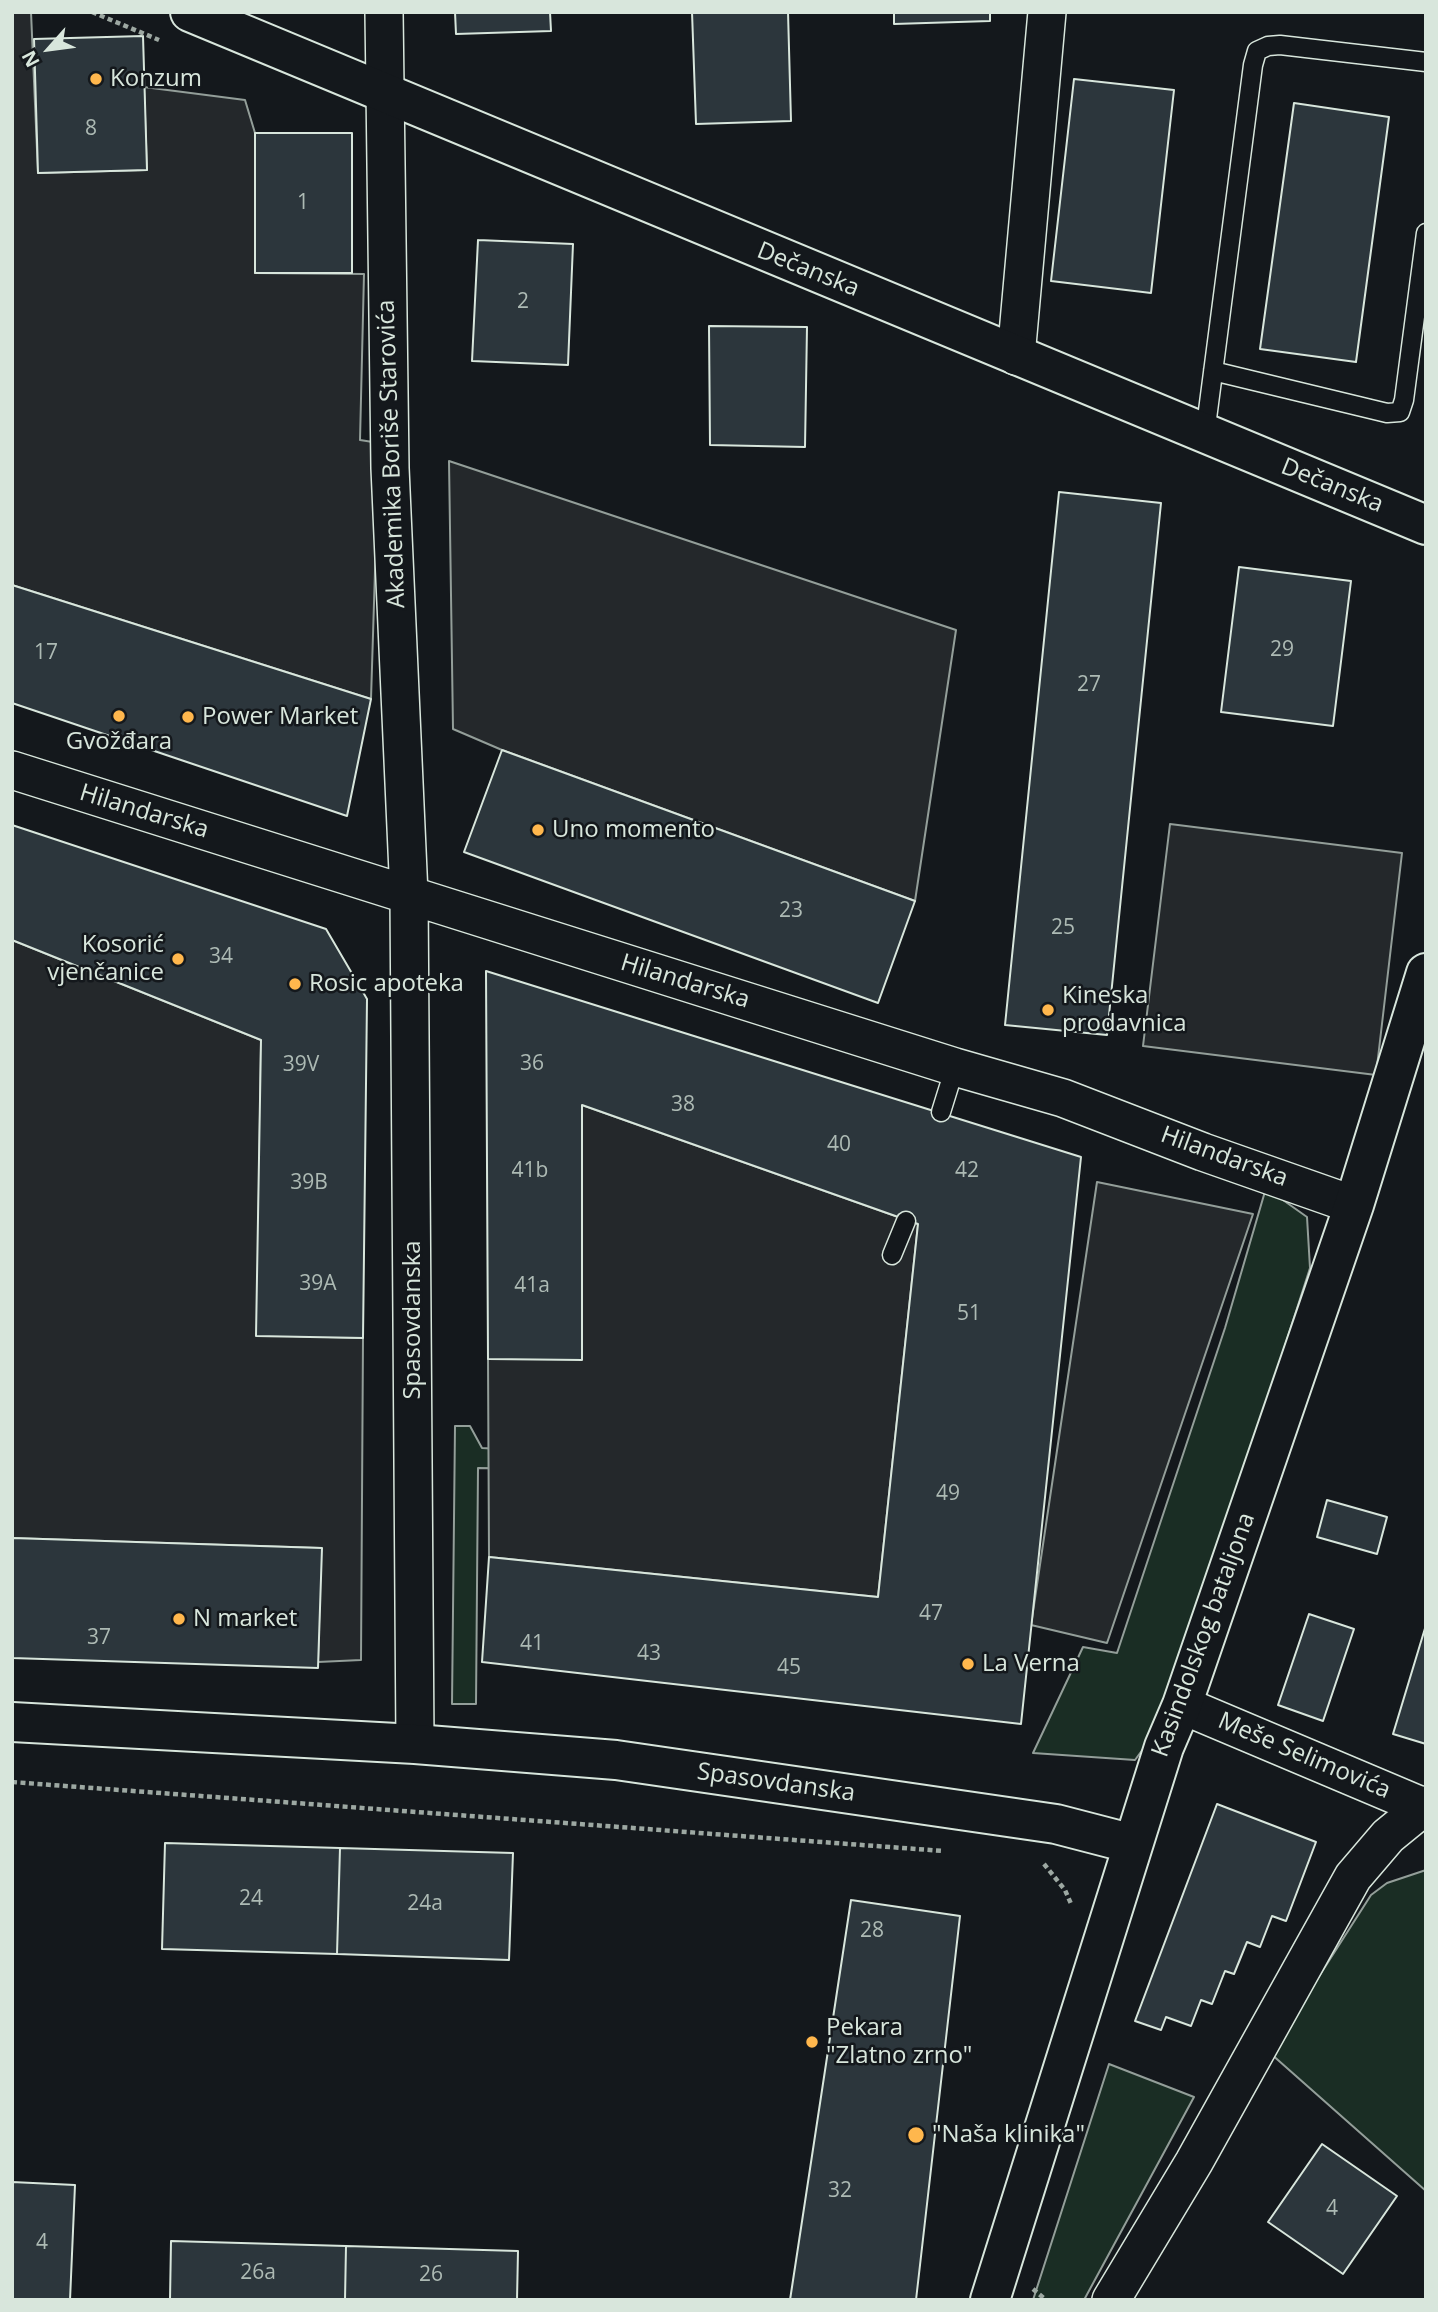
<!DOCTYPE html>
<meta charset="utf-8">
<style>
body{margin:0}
#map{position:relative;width:1438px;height:2312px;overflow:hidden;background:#14181c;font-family:"Open Sans",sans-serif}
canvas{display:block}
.frame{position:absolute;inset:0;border:14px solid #d8e6dc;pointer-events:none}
.north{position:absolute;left:14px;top:14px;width:70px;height:70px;-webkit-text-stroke:5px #14181c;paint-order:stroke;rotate:242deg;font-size:19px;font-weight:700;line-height:28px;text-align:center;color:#d8e6dc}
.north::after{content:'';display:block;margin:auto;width:24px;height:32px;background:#d8e6dc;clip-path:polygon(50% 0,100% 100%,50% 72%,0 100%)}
</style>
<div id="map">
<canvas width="1438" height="2312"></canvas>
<div class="frame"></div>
<div class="north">N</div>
</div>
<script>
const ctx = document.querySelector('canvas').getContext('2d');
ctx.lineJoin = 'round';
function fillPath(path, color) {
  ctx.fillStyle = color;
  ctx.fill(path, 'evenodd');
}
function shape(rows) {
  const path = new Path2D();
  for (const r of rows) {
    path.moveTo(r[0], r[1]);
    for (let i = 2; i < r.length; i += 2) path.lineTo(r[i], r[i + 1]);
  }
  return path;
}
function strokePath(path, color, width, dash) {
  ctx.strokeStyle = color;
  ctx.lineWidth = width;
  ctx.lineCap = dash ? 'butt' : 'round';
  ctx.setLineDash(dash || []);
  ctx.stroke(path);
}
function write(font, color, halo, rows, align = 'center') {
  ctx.font = font + ' "Open Sans",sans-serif';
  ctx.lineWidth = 5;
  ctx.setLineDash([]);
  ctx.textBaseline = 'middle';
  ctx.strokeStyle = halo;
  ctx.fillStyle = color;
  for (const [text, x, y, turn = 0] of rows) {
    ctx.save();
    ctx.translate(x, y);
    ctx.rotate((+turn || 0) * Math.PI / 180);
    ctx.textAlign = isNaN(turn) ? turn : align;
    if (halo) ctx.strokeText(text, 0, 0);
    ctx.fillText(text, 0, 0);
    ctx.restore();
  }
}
const green = shape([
 [1266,1188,1307,1217,1310,1268,1165,1719,1135,1760,1033,1753,1083,1647,1117,1653,1225,1328,1266,1188],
 [455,1426,470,1426,482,1448,605,1455,642,1470,478,1468,476,1704,452,1704,455,1426],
 [1426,1870,1426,2191,1270,2053,1371,1895,1387,1883,1426,1870],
 [1109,2064,1194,2097,1084,2300,1033,2300,1109,2064]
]);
fillPath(green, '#1a2d24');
strokePath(green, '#939e99', 2);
const parking = shape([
 [12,12,31,12,38,173,147,170,144,87,245,100,255,133,255,273,364,274,360,440,379,443,371,699,12,585,12,12],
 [449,461,956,630,915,901,502,750,453,729,449,461],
 [1170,824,1402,853,1376,1075,1143,1046,1170,824],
 [12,940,261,1040,257,1335,363,1338,361,1660,318,1662,321,1548,12,1538,12,940],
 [582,1105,918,1224,878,1597,489,1557,488,1359,582,1359,582,1105],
 [1097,1182,1253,1214,1107,1643,1031,1625,1097,1182]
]);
fillPath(parking, '#24282b');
strokePath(parking, '#939e99', 2);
const building = shape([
 [455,12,550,12,551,31,456,34,455,12],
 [692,12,788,12,791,121,696,124,692,12],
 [894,12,990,12,990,21,894,24,894,12],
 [143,36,147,170,38,173,34,39,143,36],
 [1074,79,1174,90,1151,293,1051,281,1074,79],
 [1294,103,1389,117,1356,362,1260,349,1294,103],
 [255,133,352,133,352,273,255,273,255,133],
 [478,240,573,244,568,365,472,361,478,240],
 [709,326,807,327,805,447,710,445,709,326],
 [1059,492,1161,503,1107,1035,1005,1025,1059,492],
 [1239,567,1351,581,1333,726,1221,712,1239,567],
 [12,585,371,699,347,816,12,703,12,585],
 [502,750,915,901,878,1003,464,852,502,750],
 [12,825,326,929,367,999,363,1338,256,1336,261,1040,12,940,12,825],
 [486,971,1081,1157,1021,1724,482,1662,489,1557,878,1597,918,1224,582,1105,582,1360,488,1359,486,971],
 [1327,1500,1387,1517,1377,1554,1317,1537,1327,1500],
 [12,1538,322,1548,318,1668,12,1658,12,1538],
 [1309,1614,1354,1629,1323,1721,1278,1705,1309,1614],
 [1426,1625,1426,1744,1393,1734,1426,1625],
 [1217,1804,1316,1842,1286,1921,1272,1916,1260,1947,1247,1942,1234,1974,1225,1971,1212,2004,1201,2000,1191,2026,1166,2017,1161,2030,1135,2021,1217,1804],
 [165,1843,340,1848,337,1954,162,1949,165,1843],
 [340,1848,513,1853,509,1960,337,1954,340,1848],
 [851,1900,960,1916,916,2300,790,2300,851,1900],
 [1322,2144,1397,2196,1343,2274,1268,2222,1322,2144],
 [12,2182,75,2185,70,2300,12,2300,12,2182],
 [171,2241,346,2246,345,2300,170,2300,171,2241],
 [346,2246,518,2251,517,2300,345,2300,346,2246]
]);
fillPath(building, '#2c363c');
strokePath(building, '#d8e6dc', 2);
const service = shape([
 [1213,371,1387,413,1400,412,1404,400,1426,233],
 [1205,434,1253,65,1257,51,1268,46,1280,45,1426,62],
 [941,1112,955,1067],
 [892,1255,906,1221]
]);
const minor = shape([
 [384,12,390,468,409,895,415,1744],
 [1016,356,1047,12],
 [12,770,955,1067,1063,1098,1203,1152,1354,1205],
 [1182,1705,1426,1808],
 [1111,2300,1194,2162,1353,1877,1388,1836,1426,1805]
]);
const tertiary = shape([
 [190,12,1426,525],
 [12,1722,415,1744,616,1760,1056,1824,1133,1844],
 [990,2300,1164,1747,1182,1705,1354,1205,1426,973]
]);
strokePath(service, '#d8e6dc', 21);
strokePath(minor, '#d8e6dc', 40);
strokePath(tertiary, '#d8e6dc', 42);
strokePath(shape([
 [92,12,159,40],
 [12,1782,943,1851],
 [1044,1864,1065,1890,1072,1906],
 [1033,2289,1046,2300]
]), '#9da8a2', 4.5, [5, 3.5]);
strokePath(service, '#14181c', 18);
strokePath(minor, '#14181c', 37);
strokePath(tertiary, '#14181c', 38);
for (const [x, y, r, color] of [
 [96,79,7,"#ffb74d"],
 [119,716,7,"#ffb74d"],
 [188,717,7,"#ffb74d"],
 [538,830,7,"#ffb74d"],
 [178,959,7,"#ffb74d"],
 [295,984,7,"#ffb74d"],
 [1048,1010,7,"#ffb74d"],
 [179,1619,7,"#ffb74d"],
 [968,1664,7,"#ffb74d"],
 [812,2042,7,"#ffb74d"],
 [916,2135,9,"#ffb74d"]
]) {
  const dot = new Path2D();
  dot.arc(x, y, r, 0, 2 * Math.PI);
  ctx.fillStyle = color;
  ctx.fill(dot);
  strokePath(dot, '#14181c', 2.5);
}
write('21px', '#adbab4', null, [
 ["8",91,129],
 ["1",303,203],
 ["2",523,302],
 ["29",1282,650],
 ["17",46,653],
 ["27",1089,685],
 ["23",791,911],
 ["25",1063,928],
 ["34",221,957],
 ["36",532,1064],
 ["39V",301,1065],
 ["38",683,1105],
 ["40",839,1145],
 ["41b",530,1171],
 ["42",967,1171],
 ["39B",309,1183],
 ["39A",318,1284],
 ["41a",532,1286],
 ["51",969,1314],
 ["49",948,1494],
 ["47",931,1614],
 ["37",99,1638],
 ["41",532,1644],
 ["43",649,1654],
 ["45",789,1668],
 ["24",251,1899],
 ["24a",425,1904],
 ["28",872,1931],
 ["32",840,2191],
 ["4",1332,2209],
 ["4",42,2243],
 ["26a",258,2273],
 ["26",431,2275]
]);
write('24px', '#d8e6dc', '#14181c', [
 ["Konzum",110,79],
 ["Power Market",202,717],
 ["Gvožđara",119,742,"center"],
 ["Uno momento",552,830],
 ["Kosorić",164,945,"right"],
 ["vjenčanice",164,973,"right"],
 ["Rosic apoteka",309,984],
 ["Kineska",1062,996],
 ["prodavnica",1062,1024],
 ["N market",193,1619],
 ["La Verna",982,1664],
 ["Pekara",826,2028],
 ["\"Zlatno zrno\"",826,2056],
 ["\"Naša klinika\"",932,2135]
], 'left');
write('24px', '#d8e6dc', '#14181c', [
 ["Dečanska",808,270,22],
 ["Akademika Boriše Starovića",392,454,-92],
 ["Dečanska",1332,486,22],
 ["Hilandarska",144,812,17],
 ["Hilandarska",685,982,17],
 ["Hilandarska",1224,1157,20],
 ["Spasovdanska",413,1320,-90],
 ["Kasindolskog bataljona",1204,1635,-70],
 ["Meše Selimovića",1304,1756,23],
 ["Spasovdanska",776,1783,8]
]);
</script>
